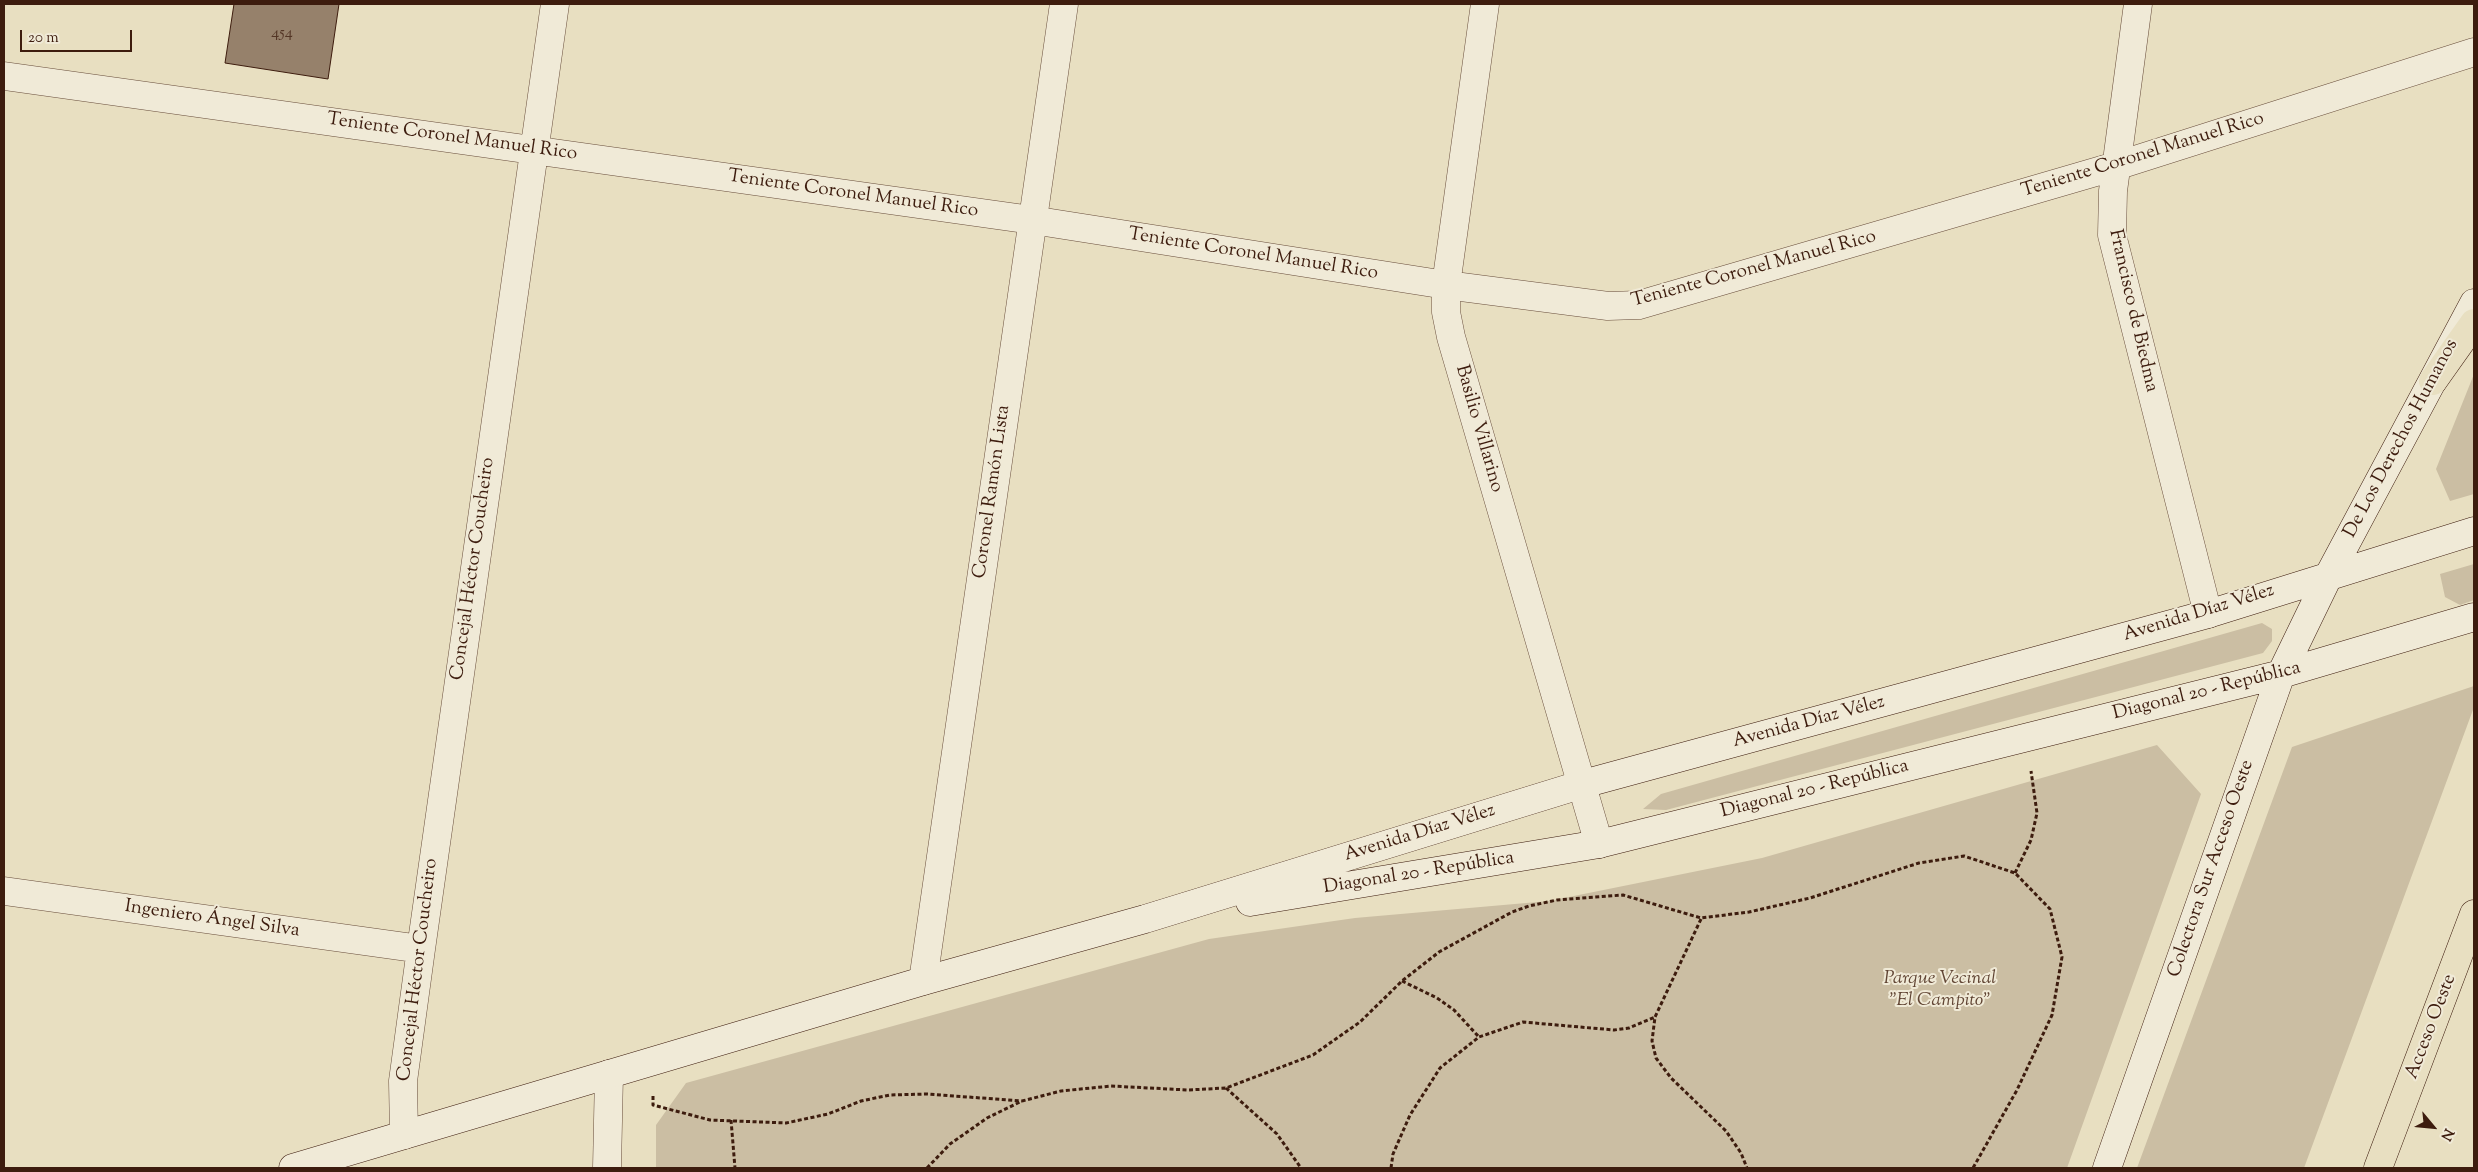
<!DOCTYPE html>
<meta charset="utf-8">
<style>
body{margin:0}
#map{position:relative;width:2478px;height:1172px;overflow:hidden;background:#e8dfc1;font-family:"Sorts Mill Goudy",serif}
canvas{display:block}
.frame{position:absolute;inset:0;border:5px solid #3d1c0e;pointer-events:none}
.north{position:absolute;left:2408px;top:1102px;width:50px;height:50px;-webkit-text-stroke:4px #f0ead7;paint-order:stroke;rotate:118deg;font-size:14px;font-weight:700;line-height:20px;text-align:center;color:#3d1c0e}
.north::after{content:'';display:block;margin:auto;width:18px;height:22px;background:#3d1c0e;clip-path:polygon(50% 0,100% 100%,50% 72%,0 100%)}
.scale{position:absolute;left:20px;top:30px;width:112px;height:22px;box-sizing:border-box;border:2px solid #3d1c0e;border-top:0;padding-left:6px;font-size:15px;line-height:18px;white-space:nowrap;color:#3d1c0e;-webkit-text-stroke:4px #f0ead7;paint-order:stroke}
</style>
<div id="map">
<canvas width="2478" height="1172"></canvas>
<div class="frame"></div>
<div class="north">N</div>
<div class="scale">20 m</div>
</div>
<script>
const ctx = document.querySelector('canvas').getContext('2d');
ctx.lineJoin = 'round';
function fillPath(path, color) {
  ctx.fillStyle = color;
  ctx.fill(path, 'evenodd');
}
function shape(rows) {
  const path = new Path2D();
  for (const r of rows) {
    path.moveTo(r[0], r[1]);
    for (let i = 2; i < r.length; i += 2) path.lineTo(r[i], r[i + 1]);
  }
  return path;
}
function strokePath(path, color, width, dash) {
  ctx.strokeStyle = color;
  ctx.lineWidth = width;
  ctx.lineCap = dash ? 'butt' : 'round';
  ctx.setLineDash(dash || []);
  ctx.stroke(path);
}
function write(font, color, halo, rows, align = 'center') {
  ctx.font = font + ' "Sorts Mill Goudy",serif';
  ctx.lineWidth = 4;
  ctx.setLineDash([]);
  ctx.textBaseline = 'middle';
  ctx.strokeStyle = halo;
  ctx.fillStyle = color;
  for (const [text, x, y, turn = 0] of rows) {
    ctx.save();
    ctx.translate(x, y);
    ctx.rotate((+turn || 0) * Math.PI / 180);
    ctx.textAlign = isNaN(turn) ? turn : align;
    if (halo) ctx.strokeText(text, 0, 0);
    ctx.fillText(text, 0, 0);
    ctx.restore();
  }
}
fillPath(shape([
 [2474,374,2474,494,2450,501,2436,469],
 [2474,564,2474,600,2460,605,2445,597,2440,574],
 [2262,623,2272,629,2272,641,2263,653,1666,810,1643,809,1661,794],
 [2474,686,2474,707,2304,1168,2137,1168,2292,747],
 [2157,745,2201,794,2067,1168,656,1168,656,1125,686,1083,1209,939,1355,918,1549,901,1762,858]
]), '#cbbea3');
const building = shape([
 [234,4,339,4,328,79,225,63,234,4]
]);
fillPath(building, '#96816b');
strokePath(building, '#3d1c0e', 1);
const street = shape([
 [1485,4,1446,285,1446,312,1451,337,1599,844],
 [2138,4,2113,191,2112,235,2208,614],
 [4,76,1032,220,1446,285,1608,306,1639,305,2116,166,2474,52],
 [4,891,421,949],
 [923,981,1064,4],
 [404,1135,403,1081,421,949,555,4],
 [607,1168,609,1074]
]);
const secondary = shape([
 [1250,902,1599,844,2281,674,2474,617],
 [293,1168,923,981,1145,919,1583,784,2208,614,2474,531],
 [2107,1168,2281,674,2329,575,2474,303]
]);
const highway = shape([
 [2433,381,2474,323],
 [2378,1168,2474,914]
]);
strokePath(street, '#684d3b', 29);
strokePath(secondary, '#3d1c0e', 29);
strokePath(highway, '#3d1c0e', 29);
strokePath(shape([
 [2015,873,2031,840,2037,813,2031,771],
 [1701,919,1655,1017,1652,1041,1656,1058,1671,1078,1726,1131,1741,1153,1747,1168],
 [1402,981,1437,998,1454,1010,1479,1037],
 [1226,1088,1277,1134,1301,1168],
 [653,1096,653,1105,710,1120,786,1123,828,1114,861,1101,890,1095,927,1094,1022,1101],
 [731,1120,735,1168],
 [927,1168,950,1144,987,1118,1022,1101,1061,1091,1111,1086,1188,1090,1226,1088,1313,1055,1360,1022,1402,981,1439,952,1512,912,1529,906,1557,900,1623,895,1701,918,1749,912,1810,898,1919,863,1964,856,2015,873,2050,909,2062,957,2052,1015,2017,1090,1973,1168],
 [1391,1168,1393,1154,1410,1115,1440,1068,1479,1037,1523,1022,1614,1030,1629,1028,1655,1017]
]), '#3d1c0e', 3, [4, 2.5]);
strokePath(street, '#f0ead7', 28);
strokePath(secondary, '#f0ead7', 28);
strokePath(highway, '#e8dfc1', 28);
write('16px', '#533525', null, [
 ["454",282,34]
]);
write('19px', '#3d1c0e', '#f0ead7', [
 ["Teniente Coronel Manuel Rico",452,138,8],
 ["Teniente Coronel Manuel Rico",2143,156,-17],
 ["Teniente Coronel Manuel Rico",853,195,8],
 ["Teniente Coronel Manuel Rico",1253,255,9],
 ["Teniente Coronel Manuel Rico",1754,270,-15],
 ["Francisco de Biedma",2132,311,77],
 ["Basilio Villarino",1478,429,74],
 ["De Los Derechos Humanos",2402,439,-62],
 ["Coronel Ramón Lista",993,492,-82],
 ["Concejal Héctor Coucheiro",474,569,-82],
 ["Avenida Díaz Vélez",2199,614,-17],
 ["Diagonal 20 - República",2207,692,-14],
 ["Avenida Díaz Vélez",1809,723,-15],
 ["Diagonal 20 - República",1815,790,-14],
 ["Avenida Díaz Vélez",1420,834,-17],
 ["Colectora Sur Acceso Oeste",2212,869,-71],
 ["Diagonal 20 - República",1419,874,-9],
 ["Ingeniero Ángel Silva",212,920,8],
 ["Concejal Héctor Coucheiro",419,970,-83],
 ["Acceso Oeste",2432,1027,-69]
]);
write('italic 19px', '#604433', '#f0ead7', [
 ["Parque Vecinal",1940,980],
 ["\"El Campito\"",1940,1002]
]);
</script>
